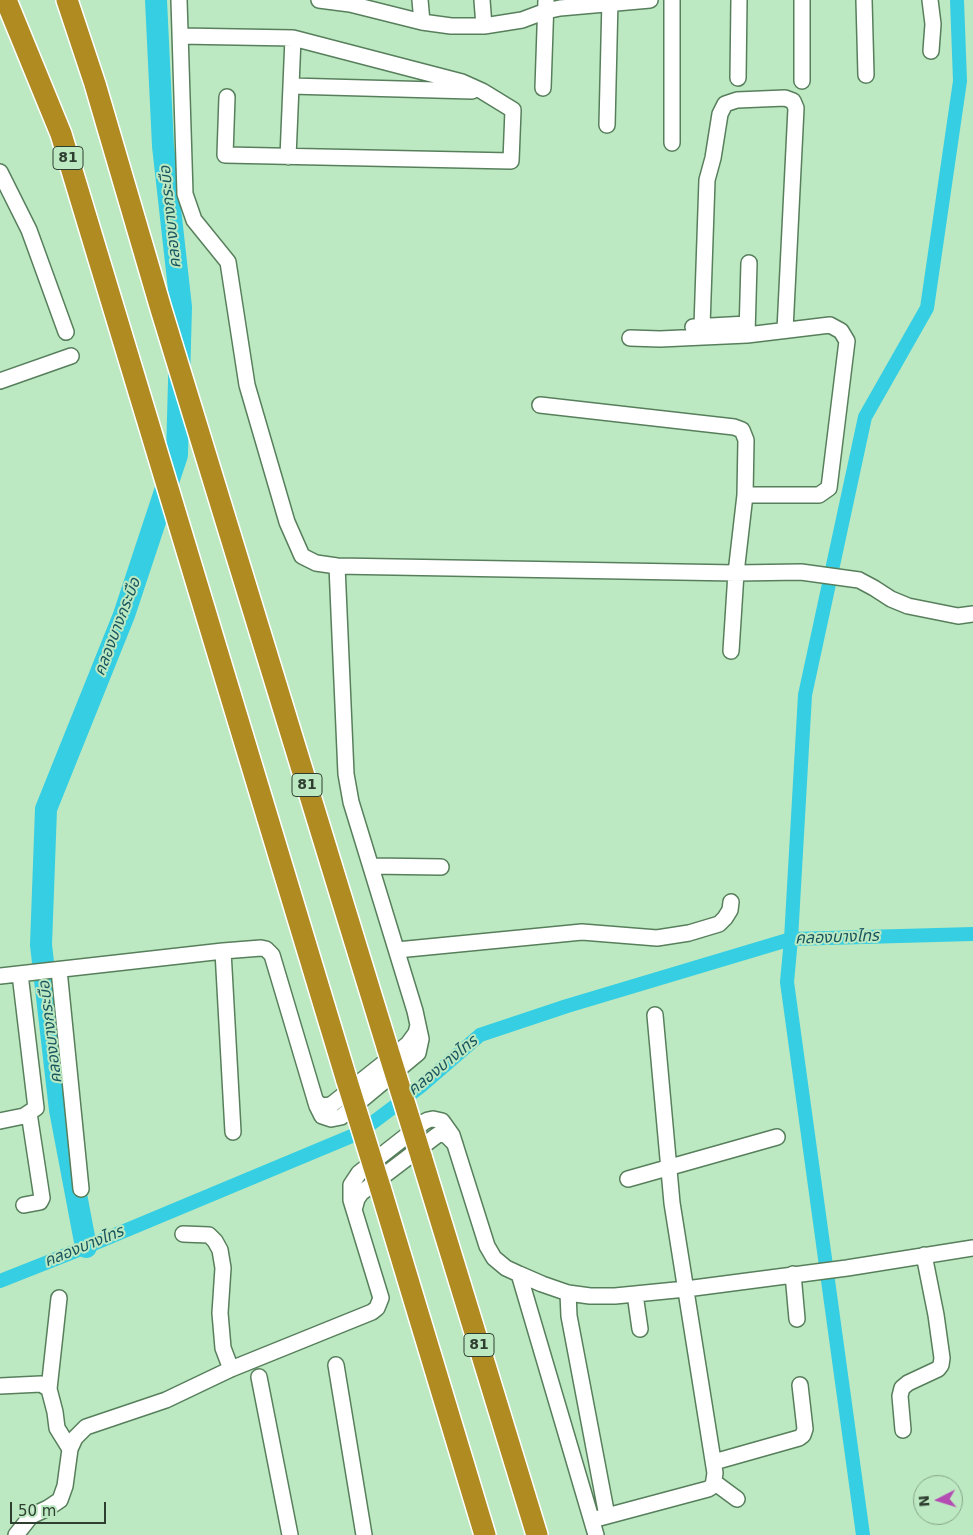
<!DOCTYPE html>
<meta charset="utf-8">
<style>
body{margin:0}
#map{position:relative;width:973px;height:1535px;overflow:hidden;background:#bde9c2;font-family:"DejaVu Sans",sans-serif}
canvas{display:block}
.north{position:absolute;left:913px;top:1475px;width:50px;height:50px;box-sizing:border-box;background:#bde9c2;border:1px solid #84a588;border-radius:50%;rotate:265deg;font-size:14px;font-weight:700;line-height:20px;text-align:center;color:#2e3f30}
.north::after{content:'';display:block;margin:auto;width:18px;height:22px;background:#b34db2;clip-path:polygon(50% 0,100% 100%,50% 72%,0 100%)}
.scale{position:absolute;left:10px;top:1502px;width:96px;height:22px;box-sizing:border-box;border:2px solid #2e3f30;border-top:0;padding-left:6px;font-size:15px;line-height:18px;white-space:nowrap;color:#2e3f30;-webkit-text-stroke:4px #bde9c2;paint-order:stroke}
</style>
<div id="map">
<canvas width="973" height="1535"></canvas>
<div class="north">N</div>
<div class="scale">50 m</div>
</div>
<script>
const ctx = document.querySelector('canvas').getContext('2d');
ctx.lineJoin = 'round';
function shape(rows) {
  const path = new Path2D();
  for (const r of rows) {
    path.moveTo(r[0], r[1]);
    for (let i = 2; i < r.length; i += 2) path.lineTo(r[i], r[i + 1]);
  }
  return path;
}
function strokePath(path, color, width, dash) {
  ctx.strokeStyle = color;
  ctx.lineWidth = width;
  ctx.lineCap = dash ? 'butt' : 'round';
  ctx.setLineDash(dash || []);
  ctx.stroke(path);
}
function write(font, color, halo, rows, align = 'center') {
  ctx.font = font + ' "DejaVu Sans","Noto Sans Thai",sans-serif';
  ctx.lineWidth = 4;
  ctx.setLineDash([]);
  ctx.textBaseline = 'middle';
  ctx.strokeStyle = halo;
  ctx.fillStyle = color;
  for (const [text, x, y, turn = 0] of rows) {
    ctx.save();
    ctx.translate(x, y);
    ctx.rotate((+turn || 0) * Math.PI / 180);
    ctx.textAlign = isNaN(turn) ? turn : align;
    if (halo) ctx.strokeText(text, 0, 0);
    ctx.fillText(text, 0, 0);
    ctx.restore();
  }
}
strokePath(shape([
 [0,1281,86,1247,359,1133,420,1087,480,1035,567,1006,791,939,973,934],
 [863,1535,787,982,791,939,805,695,865,417,927,308,960,81,957,0]
]), '#36cee2', 14);
strokePath(shape([
 [86,1247,60,1110,41,945,46,809,124,615,177,455,181,307,163,146,156,0]
]), '#36cee2', 22);
const minor = shape([
 [179,0,185,194,194,220,228,262,247,385,287,522,302,556,316,563,337,566,736,573,801,572,859,580,874,588,891,599,908,606,958,616,973,614],
 [319,0,350,4,422,22,451,26,484,26,522,20,546,11,560,8,650,0],
 [420,0,422,22],
 [482,0,484,26],
 [802,0,802,81],
 [864,0,866,75],
 [930,0,933,24,931,51],
 [180,36,293,38,462,82,482,91,513,110,511,161,225,155,227,97],
 [738,78,739,0],
 [291,86,472,91],
 [543,88,546,0],
 [607,125,610,0],
 [672,143,672,0],
 [288,157,293,38],
 [0,172,29,230,66,332],
 [702,326,707,180,713,158,720,114,725,104,737,100,785,98,793,101,796,108,785,330],
 [693,327,747,324],
 [747,334,749,263],
 [630,338,660,339,747,335,830,325,841,331,847,341,829,488,819,495,745,495],
 [0,381,71,356],
 [540,405,734,427,742,430,746,440,745,495,736,573,731,651],
 [372,866,441,867],
 [397,950,582,932,657,938,689,933,719,924,725,918,730,910,731,902],
 [223,951,233,1132],
 [59,970,81,1189],
 [0,976,223,951,261,948,266,949,272,955,317,1106,322,1116,331,1119,341,1117,418,1053,421,1039,415,1011,351,802,346,774,337,566],
 [315,1100,321,1106,331,1105,408,1044,416,1033,418,1025],
 [0,1121,24,1116,36,1108,20,974],
 [628,1179,777,1137],
 [24,1205,40,1202,42,1198,29,1113],
 [354,1210,357,1199,361,1193,436,1136,439,1134,446,1135,455,1144],
 [183,1234,209,1235,215,1241,220,1250,223,1268,220,1313,223,1348,231,1369],
 [519,1274,596,1535],
 [793,1274,797,1319],
 [568,1293,569,1316,607,1516],
 [635,1294,640,1329],
 [336,1365,364,1535],
 [259,1377,290,1535],
 [0,1386,41,1384,49,1389,55,1412,57,1428,70,1449],
 [49,1389,59,1298],
 [903,1430,900,1396,902,1388,908,1383,938,1369,941,1365,942,1358,936,1315,924,1255],
 [714,1462,799,1438,803,1435,805,1429,800,1385],
 [714,1482,737,1499],
 [592,1520,708,1489,713,1486,715,1473,672,1203,655,1015],
 [16,1535,31,1516,48,1508,60,1500,65,1486,70,1449,75,1438,86,1427,166,1400,231,1369,372,1312,377,1308,381,1298,351,1200,351,1185,359,1173,424,1122,428,1120,433,1119,442,1121,452,1135,487,1246,494,1258,506,1268,519,1274,542,1284,568,1293,590,1296,615,1296,686,1289,847,1268,973,1248]
]);
const highway = shape([
 [6,0,61,134,347,1081],
 [67,0,95,84,161,309,388,1050],
 [421,1156,537,1535],
 [380,1187,485,1535]
]);
strokePath(minor, '#577f5c', 18);
strokePath(highway, '#fff', 24);
strokePath(minor, '#fff', 15);
strokePath(highway, '#b08b22', 21);
const highwayBridge = shape([
 [388,1050,421,1156],
 [347,1081,380,1187]
]);
strokePath(highwayBridge, '#fff', 24, []);
strokePath(highwayBridge, '#b08b22', 21);
for (const [x, y, w] of [
 [68,158,30],
 [307,785,30],
 [479,1345,30]
]) {
  const box = new Path2D();
  box.roundRect(x - w / 2, y - 11.5, w, 23, 4);
  ctx.fillStyle = '#bde9c2';
  ctx.fill(box);
  strokePath(box, '#2e3f30', 1);
}
write('bold 14px', '#2e3f30', null, [
 ["81",68,158],
 ["81",307,785],
 ["81",479,1345]
]);
write('italic 16px', '#19555e', '#bde9c2', [
 ["คลองบางกระบือ",171,217,-96],
 ["คลองบางกระบือ",118,627,-69],
 ["คลองบางไทร",837,938,-2],
 ["คลองบางกระบือ",51,1032,-97],
 ["คลองบางไทร",443,1066,-39],
 ["คลองบางไทร",84,1247,-22]
]);
</script>
